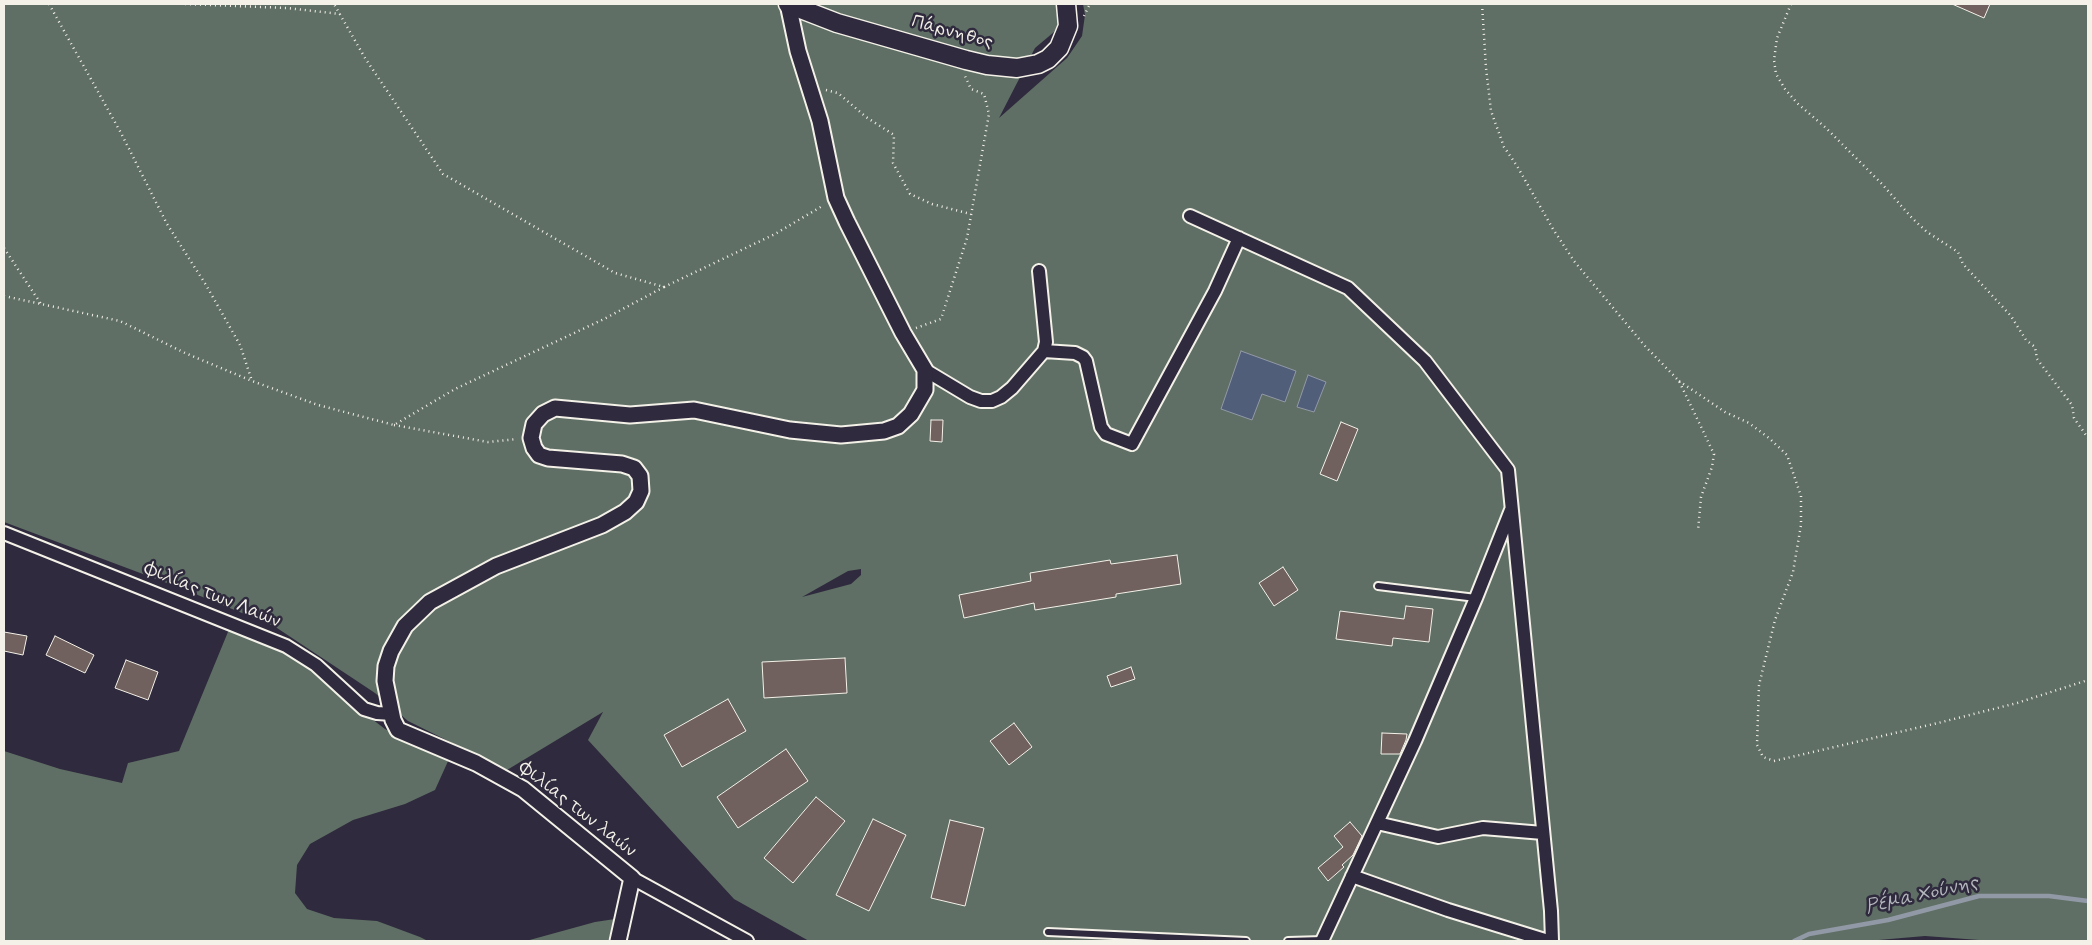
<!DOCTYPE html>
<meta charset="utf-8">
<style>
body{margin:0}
#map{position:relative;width:2092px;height:945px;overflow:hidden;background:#2f2a3d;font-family:Mynerve,sans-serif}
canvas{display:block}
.frame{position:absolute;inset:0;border:5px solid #f4f1e8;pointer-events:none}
</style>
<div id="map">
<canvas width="2092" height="945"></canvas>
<div class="frame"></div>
</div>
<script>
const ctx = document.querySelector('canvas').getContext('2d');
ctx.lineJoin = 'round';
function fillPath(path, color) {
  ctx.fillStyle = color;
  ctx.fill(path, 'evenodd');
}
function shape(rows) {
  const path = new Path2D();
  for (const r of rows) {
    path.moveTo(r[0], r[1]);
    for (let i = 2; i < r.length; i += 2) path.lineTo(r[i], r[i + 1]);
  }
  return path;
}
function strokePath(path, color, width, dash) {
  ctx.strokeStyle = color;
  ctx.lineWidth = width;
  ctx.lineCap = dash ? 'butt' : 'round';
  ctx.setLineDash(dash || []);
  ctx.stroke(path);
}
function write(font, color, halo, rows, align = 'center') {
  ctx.font = font + ' Mynerve,sans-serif';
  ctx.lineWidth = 5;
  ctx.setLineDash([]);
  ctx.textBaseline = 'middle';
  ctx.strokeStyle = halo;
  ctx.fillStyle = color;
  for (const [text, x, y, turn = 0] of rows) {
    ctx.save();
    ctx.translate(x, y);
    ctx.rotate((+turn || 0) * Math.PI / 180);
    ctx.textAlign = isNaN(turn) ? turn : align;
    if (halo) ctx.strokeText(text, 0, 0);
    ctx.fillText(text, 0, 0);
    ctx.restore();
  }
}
fillPath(shape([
 [4,4,1061,4,1063,15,1054,32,1035,48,999,118,1067,58,1082,36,1085,15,1083,4,2088,4,2088,941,1993,941,1925,936,1867,941,809,941,734,899,588,740,603,712,507,770,408,721,375,693,274,626,183,589,4,522],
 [861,569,861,575,851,584,802,597,848,571],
 [230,627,283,649,315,669,346,699,385,729,449,759,435,790,405,804,353,820,310,844,297,865,295,893,307,909,334,918,377,921,420,937,428,941,4,941,4,751,60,769,122,783,128,763,179,751],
 [615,919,608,941,526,941,595,922]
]), '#5f6f65');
const water = shape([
 [1241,351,1296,371,1285,402,1262,394,1252,420,1221,409,1241,351],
 [1308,375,1326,382,1314,412,1297,407,1308,375]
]);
fillPath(water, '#515e7a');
strokePath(water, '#9299a6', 1);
strokePath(shape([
 [1794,941,1809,934,1888,920,1979,896,2049,896,2088,901]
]), '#9299a6', 4.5);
const building = shape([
 [1952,4,1990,4,1984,18,1952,4],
 [931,420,943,420,942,442,930,441,931,420],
 [1341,422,1358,429,1337,481,1320,474,1341,422],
 [1177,555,1181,584,1116,594,1116,597,1035,610,1034,603,964,618,959,595,1031,581,1030,573,1110,560,1111,564,1177,555],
 [1283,567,1298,590,1274,606,1259,583,1283,567],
 [1406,606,1433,609,1429,642,1393,638,1392,646,1336,639,1340,611,1404,619,1406,606],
 [4,632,27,636,23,655,4,651,4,632],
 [55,636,94,655,85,673,46,655,55,636],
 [845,658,847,693,764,698,762,662,845,658],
 [126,660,158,672,148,700,115,688,126,660],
 [1131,667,1135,679,1111,687,1107,676,1131,667],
 [728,699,746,731,682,767,664,735,728,699],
 [1014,723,1032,747,1009,765,990,741,1014,723],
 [1382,733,1407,734,1406,740,1400,754,1381,754,1382,733],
 [786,749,808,781,738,828,717,797,786,749],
 [816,797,845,821,793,883,764,858,816,797],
 [873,819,906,835,869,911,836,895,873,819],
 [950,820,984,828,965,906,931,898,950,820],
 [1350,822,1362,836,1353,855,1342,865,1344,867,1328,881,1318,868,1343,847,1334,836,1350,822]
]);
fillPath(building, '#70615e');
strokePath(building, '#f4f1e8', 1);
const service = shape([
 [1378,586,1476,598],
 [1048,932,1246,941],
 [1288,941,1323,940]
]);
const minor = shape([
 [1190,216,1348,288,1425,361,1508,470,1551,911,1552,941],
 [1039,271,1046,342,1044,351],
 [925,370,970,397,981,401,992,401,1001,397,1012,388,1044,351,1075,353,1083,357,1086,361,1101,427,1106,434,1132,444,1215,291,1239,238],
 [4,533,286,646,316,665,364,709,377,713,392,714],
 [1377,823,1438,837,1483,828,1543,833],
 [1352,876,1448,910,1548,941],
 [632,878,747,941],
 [1322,941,1415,741,1476,598,1511,510]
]);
const tertiary = shape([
 [618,941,632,878,523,789,476,763,398,730,393,720,385,681,386,666,391,651,405,626,430,602,496,566,602,525,625,512,636,502,641,491,640,476,634,468,622,464,548,458,539,455,534,448,531,438,534,424,543,414,555,408,630,415,694,410,790,430,841,435,884,431,898,426,911,414,925,390,925,370,903,333,847,222,836,198,820,121,798,51,788,4]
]);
const secondary = shape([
 [788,4,837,23,966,60,987,65,1017,68,1038,64,1048,59,1059,48,1068,26,1066,4]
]);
strokePath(service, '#f4f1e8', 10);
strokePath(minor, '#f4f1e8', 16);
strokePath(tertiary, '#f4f1e8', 19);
strokePath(secondary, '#f4f1e8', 21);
strokePath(shape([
 [49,4,121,133,167,224,206,285,240,345,252,381],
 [185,4,287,8,340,14],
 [1482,4,1486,68,1491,111,1504,147,1517,166,1553,229,1574,261,1645,346,1679,381,1714,454,1712,467,1701,497,1698,531],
 [1791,4,1777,38,1774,60,1776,74,1785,89,1797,103,1826,128,1882,184,1912,218,1927,232,1958,252,1963,264,2011,316,2026,340,2035,347,2037,359,2072,405,2074,418,2088,438],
 [1084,16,1090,4],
 [826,90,838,93,866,117,894,135,893,163,910,194,932,204,971,214],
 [4,248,41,304],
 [664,287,775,234,824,205],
 [4,296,120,321,185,353,252,381,318,405,394,425,455,389,604,319,664,287,615,273,443,174,365,58,334,4],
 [916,328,941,319,967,238,989,114,984,94,971,89,965,76],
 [1679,381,1725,412,1749,423,1769,438,1787,455,1801,496,1801,525,1793,572,1775,620,1759,685,1757,745,1763,757,1774,761,1938,723,2017,703,2088,680],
 [394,425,488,442,517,439]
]), '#f4f1e8', 2.5, [1, 4]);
strokePath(service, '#2f2a3d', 6);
strokePath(minor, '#2f2a3d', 12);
strokePath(tertiary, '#2f2a3d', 15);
strokePath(secondary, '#2f2a3d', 18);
write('19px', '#f4f1e8', '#2f2a3d', [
 ["Πάρνηθος",952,33,15],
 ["Φιλίας των Λαών",212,596,22],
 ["Φιλίας των λαών",577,810,38]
]);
write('italic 20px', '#b3b6bc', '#2f2a3d', [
 ["Ρέμα Χούνης",1922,896,-13]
]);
</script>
